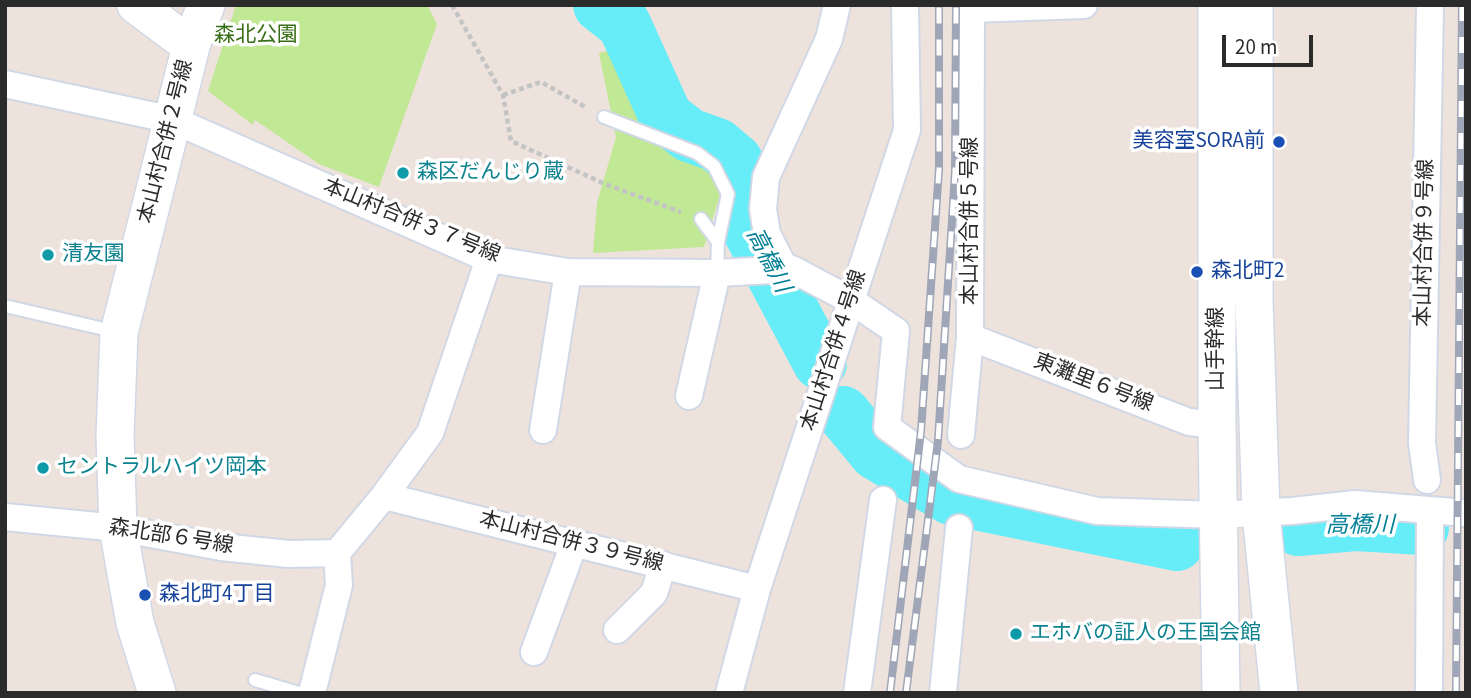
<!DOCTYPE html>
<meta charset="utf-8">
<style>
body{margin:0}
#map{position:relative;width:1471px;height:698px;overflow:hidden;background:#eee2dc;font-family:"Source Sans 3",sans-serif}
canvas{display:block}
.frame{position:absolute;inset:0;border:7px solid #2b2b2b;pointer-events:none}
.scale{position:absolute;left:1222px;top:35px;width:91px;height:32px;box-sizing:border-box;border:4px solid #2b2b2b;border-top:0;padding-left:9px;font-size:21px;line-height:24px;white-space:nowrap;color:#2b2b2b;-webkit-text-stroke:5px #fff;paint-order:stroke}
</style>
<div id="map">
<canvas width="1471" height="698"></canvas>
<div class="frame"></div>
<div class="scale">20 m</div>
</div>
<script>
const ctx = document.querySelector('canvas').getContext('2d');
ctx.lineJoin = 'round';
function fillPath(path, color) {
  ctx.fillStyle = color;
  ctx.fill(path, 'evenodd');
}
function shape(rows) {
  const path = new Path2D();
  for (const r of rows) {
    path.moveTo(r[0], r[1]);
    for (let i = 2; i < r.length; i += 2) path.lineTo(r[i], r[i + 1]);
  }
  return path;
}
function strokePath(path, color, width, dash) {
  ctx.strokeStyle = color;
  ctx.lineWidth = width;
  ctx.lineCap = dash ? 'butt' : 'round';
  ctx.setLineDash(dash || []);
  ctx.stroke(path);
}
function write(font, color, halo, rows, align = 'center') {
  ctx.font = font + ' "Source Sans 3","Noto Sans JP",sans-serif';
  ctx.lineWidth = 7;
  ctx.setLineDash([]);
  ctx.textBaseline = 'middle';
  ctx.strokeStyle = halo;
  ctx.fillStyle = color;
  for (const [text, x, y, turn = 0] of rows) {
    ctx.save();
    ctx.translate(x, y);
    ctx.rotate((+turn || 0) * Math.PI / 180);
    ctx.textAlign = isNaN(turn) ? turn : align;
    if (halo) ctx.strokeText(text, 0, 0);
    ctx.fillText(text, 0, 0);
    ctx.restore();
  }
}
fillPath(shape([
 [236,5,427,5,437,24,379,187,319,164,255,120,253,125,208,91],
 [625,47,671,150,695,156,709,166,722,189,704,247,593,253,597,203,616,137,599,53]
]), '#c1e894');
strokePath(shape([
 [600,5,624,24,666,117,689,135,717,145,736,161,748,185,746,224,820,363],
 [843,413,876,453,951,498,1177,544],
 [1298,529,1356,524,1422,528]
]), '#67edf8', 54);
const lane = shape([
 [604,117,697,153,714,166,728,194,718,242],
 [701,219,718,242,717,273],
 [5,306,117,332],
 [255,680,299,693]
]);
const street = shape([
 [971,9,1084,5],
 [5,84,173,120,489,259,568,272,717,273,792,269,852,301,896,331,887,427,959,479,1097,511,1218,515,1292,511,1355,504,1466,513],
 [785,269,767,234,763,209,766,177,829,39,837,5],
 [970,337,1189,422,1217,425],
 [689,396,717,273],
 [543,430,568,272],
 [961,435,970,337,971,5],
 [1427,480,1422,443,1430,5],
 [384,496,757,589],
 [5,517,118,528,221,547,289,554,337,553],
 [617,630,654,593,663,565],
 [534,652,574,544],
 [312,693,339,585,337,553,384,496,430,433,489,259],
 [729,693,757,589,907,130,905,5],
 [857,693,883,500],
 [943,693,959,528],
 [1429,693,1430,511]
]);
const secondary = shape([
 [136,5,191,46],
 [1217,5,1217,425,1221,693],
 [1254,5,1254,300,1261,513,1279,693],
 [157,693,135,623,118,528,115,436,119,333,191,46,206,5]
]);
strokePath(lane, '#d1d8e5', 16);
strokePath(street, '#d1d8e5', 30);
strokePath(secondary, '#d1d8e5', 40);
strokePath(shape([
 [452,5,503,95,511,141,605,184,681,212],
 [503,95,541,82,587,108]
]), '#c4c4c4', 4.5, [5, 3.5]);
strokePath(lane, '#fff', 12);
strokePath(street, '#fff', 26);
strokePath(secondary, '#fff', 37);
const rail = shape([
 [890,693,921,431,939,169,939,5],
 [906,693,938,441,955,172,956,5],
 [1456,693,1462,5]
]);
strokePath(rail, '#9ea6b7', 8);
strokePath(rail, '#fff', 5, [16]);
for (const [x, y, r, color] of [
 [1279,142,7,"#1a4fb4"],
 [403,173,7,"#0f9aa8"],
 [48,255,7,"#0f9aa8"],
 [1197,272,7,"#1a4fb4"],
 [43,468,7,"#0f9aa8"],
 [145,595,7,"#1a4fb4"],
 [1016,634,7,"#0f9aa8"]
]) {
  const dot = new Path2D();
  dot.arc(x, y, r, 0, 2 * Math.PI);
  ctx.fillStyle = color;
  ctx.fill(dot);
  strokePath(dot, '#fff', 2.5);
}
write('21px', '#386e15', '#fff', [
 ["森北公園",256,36]
]);
write('21px', '#2b2b2b', '#fff', [
 ["本山村合併２号線",167,142,-76],
 ["本山村合併５号線",971,221,-90],
 ["本山村合併３７号線",411,222,22],
 ["本山村合併９号線",1426,243,-89],
 ["山手幹線",1217,349,-90],
 ["本山村合併４号線",835,351,-72],
 ["東灘里６号線",1093,384,21],
 ["森北部６号線",171,538,9],
 ["本山村合併３９号線",571,543,14]
]);
write('21px', '#164399', '#fff', [
 ["美容室SORA前",1265,142,"right"],
 ["森北町2",1211,272],
 ["森北町4丁目",159,595]
], 'left');
write('21px', '#0d838f', '#fff', [
 ["森区だんじり蔵",417,173],
 ["清友園",62,255],
 ["セントラルハイツ岡本",57,468],
 ["エホバの証人の王国会館",1030,634]
], 'left');
write('italic 23px', '#048197', '#fff', [
 ["高橋川",767,261,63],
 ["高橋川",1360,527]
]);
</script>
